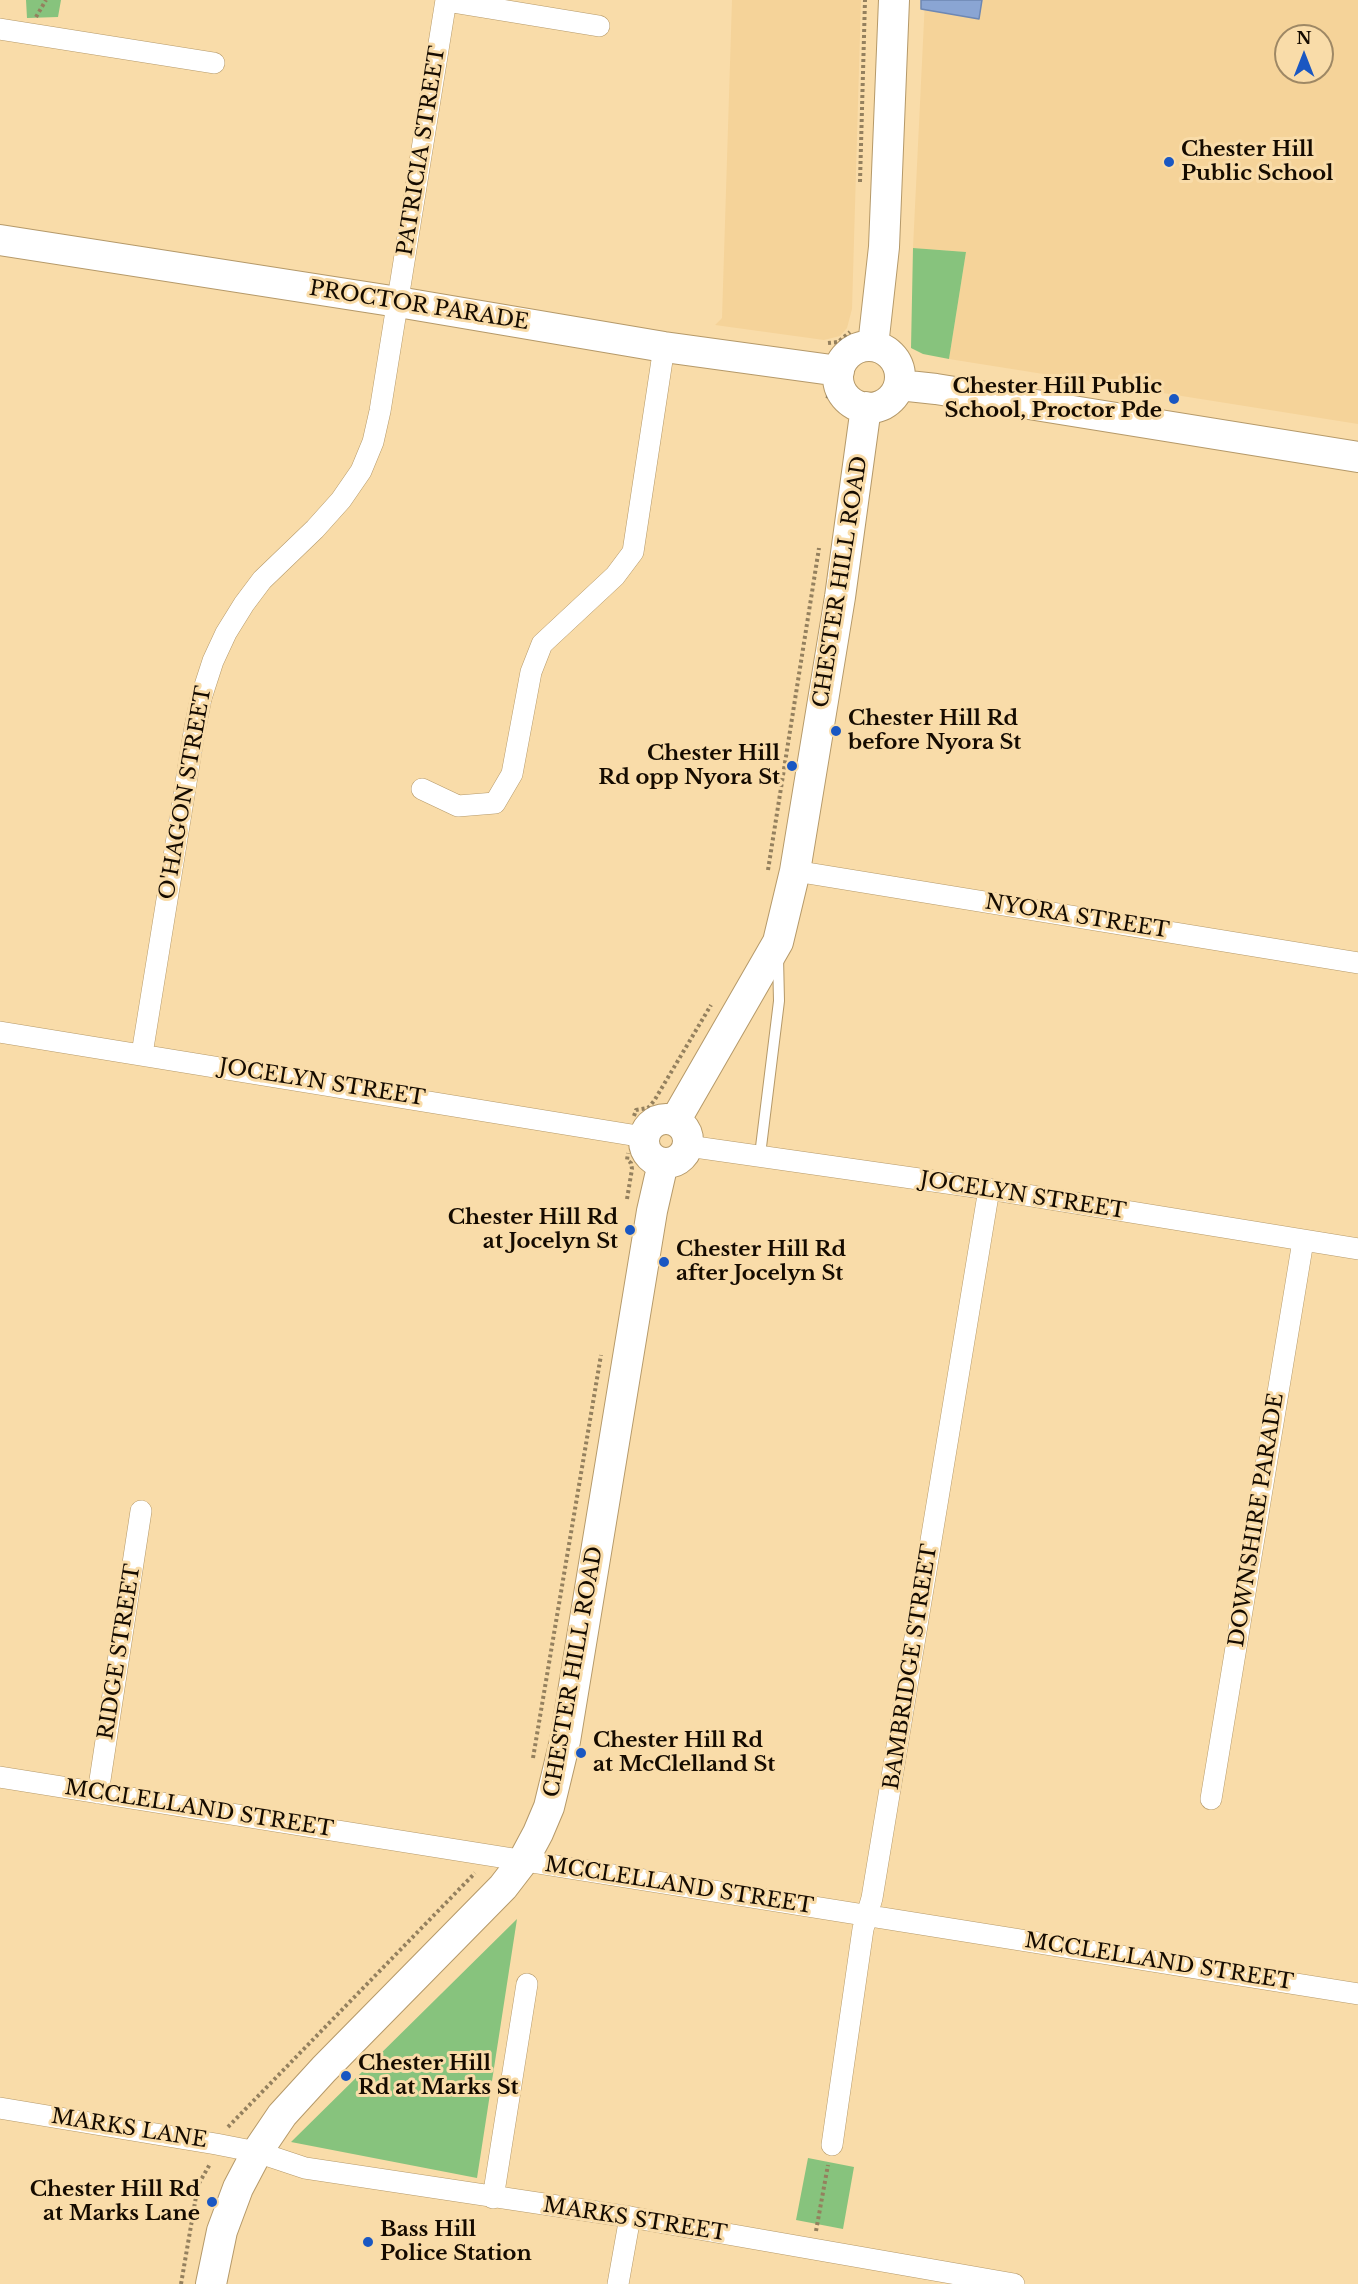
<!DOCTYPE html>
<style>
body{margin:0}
#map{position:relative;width:1358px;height:2284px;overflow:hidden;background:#f9dca9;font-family:"Libre Baskerville",serif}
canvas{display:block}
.north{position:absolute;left:1274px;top:24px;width:60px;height:60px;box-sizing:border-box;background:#f9dca9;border:2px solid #9e8865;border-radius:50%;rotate:0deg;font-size:16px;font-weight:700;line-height:24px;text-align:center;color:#150b00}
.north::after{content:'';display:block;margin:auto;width:21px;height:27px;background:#1a57c2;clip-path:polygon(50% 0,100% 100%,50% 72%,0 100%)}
</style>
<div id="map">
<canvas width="1358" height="2284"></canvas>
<div class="north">N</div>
</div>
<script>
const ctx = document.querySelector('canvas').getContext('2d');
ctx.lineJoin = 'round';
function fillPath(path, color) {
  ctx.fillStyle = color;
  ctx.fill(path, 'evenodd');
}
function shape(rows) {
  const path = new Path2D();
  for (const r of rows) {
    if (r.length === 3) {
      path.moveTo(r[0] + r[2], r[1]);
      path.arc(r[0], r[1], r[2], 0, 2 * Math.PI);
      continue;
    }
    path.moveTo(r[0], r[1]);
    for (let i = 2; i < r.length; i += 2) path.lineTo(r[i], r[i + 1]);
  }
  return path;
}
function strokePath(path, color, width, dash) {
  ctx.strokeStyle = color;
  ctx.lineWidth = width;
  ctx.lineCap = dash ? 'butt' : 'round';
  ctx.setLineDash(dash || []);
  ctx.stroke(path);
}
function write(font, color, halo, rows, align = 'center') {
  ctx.font = font + ' "Libre Baskerville",serif';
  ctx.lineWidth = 6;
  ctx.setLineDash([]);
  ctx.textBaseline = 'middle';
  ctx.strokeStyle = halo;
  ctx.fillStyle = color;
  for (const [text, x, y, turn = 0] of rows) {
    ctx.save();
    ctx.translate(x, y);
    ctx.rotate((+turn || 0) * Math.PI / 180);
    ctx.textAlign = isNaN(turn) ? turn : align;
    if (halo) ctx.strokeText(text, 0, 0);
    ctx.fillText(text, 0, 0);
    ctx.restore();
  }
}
fillPath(shape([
 [732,0,861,0,852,309,847,328,840,336,824,340,715,325,722,318],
 [925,0,1358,0,1358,424,949,359,966,252,913,248],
 [1286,36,1322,36,1322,72,1286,72]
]), '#f5d399');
fillPath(shape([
 [26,0,61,0,58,17,27,18],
 [913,248,966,252,949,359,923,354,911,348],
 [517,1919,477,2178,291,2142],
 [808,2158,854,2167,843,2229,796,2220]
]), '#87c37d');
const building = shape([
 [921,0,982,0,979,19,921,9,921,0]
]);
fillPath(building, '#8aa5d3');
strokePath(building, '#6d87b3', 1.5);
const lane = shape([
 [760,1155,779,1001,778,957]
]);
const street = shape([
 [446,1,599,26],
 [0,29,214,63],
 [422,789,458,806,495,803,512,774,531,672,542,644,615,576,633,552,664,347],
 [795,871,1358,963],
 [0,1032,644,1137],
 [142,1054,194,733,201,698,213,661,226,633,244,604,262,580,315,529,341,500,361,471,373,442,380,411,446,0],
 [688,1146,989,1189,1358,1249],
 [0,1777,1358,1994],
 [98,1793,141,1511],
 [1211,1799,1303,1241],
 [0,2108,216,2144,257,2152,305,2168,630,2217,1014,2284],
 [832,2145,863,1929,872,1898,989,1189],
 [493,2198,527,1984],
 [618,2284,630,2217]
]);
const secondary = shape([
 [0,240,398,302,664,347,839,371],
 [873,346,884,247,894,0],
 [869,377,31],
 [899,385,936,389,1358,457],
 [666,1141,22],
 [675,1121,778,942,795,871,840,597,866,407],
 [211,2284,222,2231,238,2188,257,2152,282,2115,324,2069,503,1887,523,1861,538,1833,549,1807,565,1741,652,1211,663,1163]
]);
strokePath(lane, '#b59969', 12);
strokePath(street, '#b59969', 22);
strokePath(secondary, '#b59969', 32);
strokePath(shape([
 [36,17,46,0],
 [860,182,865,0],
 [828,343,838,342,850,332],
 [826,396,835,398,841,405],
 [768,870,819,548],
 [634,1116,636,1110,648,1108,654,1101,711,1005],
 [627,1199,632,1169,631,1163,627,1160,628,1153],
 [533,1758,601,1355],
 [228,2127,475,1873],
 [816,2231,828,2165],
 [181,2284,198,2185,210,2164]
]), '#94805e', 4, [3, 3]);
strokePath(lane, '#fff', 10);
strokePath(street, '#fff', 21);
strokePath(secondary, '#fff', 30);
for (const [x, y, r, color] of [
 [1169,162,6,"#1a57c2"],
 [1174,399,6,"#1a57c2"],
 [836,731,6,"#1a57c2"],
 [792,766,6,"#1a57c2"],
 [630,1230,6,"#1a57c2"],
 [664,1262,6,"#1a57c2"],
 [581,1753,6,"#1a57c2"],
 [346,2076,6,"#1a57c2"],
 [212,2202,6,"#1a57c2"],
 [368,2242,6,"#1a57c2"]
]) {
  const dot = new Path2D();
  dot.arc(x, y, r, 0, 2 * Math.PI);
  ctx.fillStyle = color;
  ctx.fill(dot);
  strokePath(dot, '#f9dca9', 2);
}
write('bold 21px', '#150b00', '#f9dca9', [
 ["Chester Hill",1181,150],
 ["Public School",1181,174],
 ["Chester Hill Public",1162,387,"right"],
 ["School, Proctor Pde",1162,411,"right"],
 ["Chester Hill Rd",848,719],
 ["before Nyora St",848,743],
 ["Chester Hill",780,754,"right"],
 ["Rd opp Nyora St",780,778,"right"],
 ["Chester Hill Rd",618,1218,"right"],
 ["at Jocelyn St",618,1242,"right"],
 ["Chester Hill Rd",676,1250],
 ["after Jocelyn St",676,1274],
 ["Chester Hill Rd",593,1741],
 ["at McClelland St",593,1765],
 ["Chester Hill",358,2064],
 ["Rd at Marks St",358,2088],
 ["Chester Hill Rd",200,2190,"right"],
 ["at Marks Lane",200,2214,"right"],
 ["Bass Hill",380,2230],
 ["Police Station",380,2254]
], 'left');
write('21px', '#150b00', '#f9dca9', [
 ["PATRICIA STREET",422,151,-81],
 ["PROCTOR PARADE",419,306,9],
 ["CHESTER HILL ROAD",841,582,-81],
 ["O'HAGON STREET",186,793,-80],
 ["NYORA STREET",1077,917,9],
 ["JOCELYN STREET",322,1083,9],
 ["JOCELYN STREET",1023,1196,9],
 ["DOWNSHIRE PARADE",1257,1520,-81],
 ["RIDGE STREET",120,1652,-81],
 ["BAMBRIDGE STREET",911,1667,-81],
 ["CHESTER HILL ROAD",574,1672,-80],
 ["MCCLELLAND STREET",199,1809,9],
 ["MCCLELLAND STREET",679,1886,9],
 ["MCCLELLAND STREET",1159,1962,9],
 ["MARKS LANE",129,2129,9],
 ["MARKS STREET",635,2220,9]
]);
</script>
